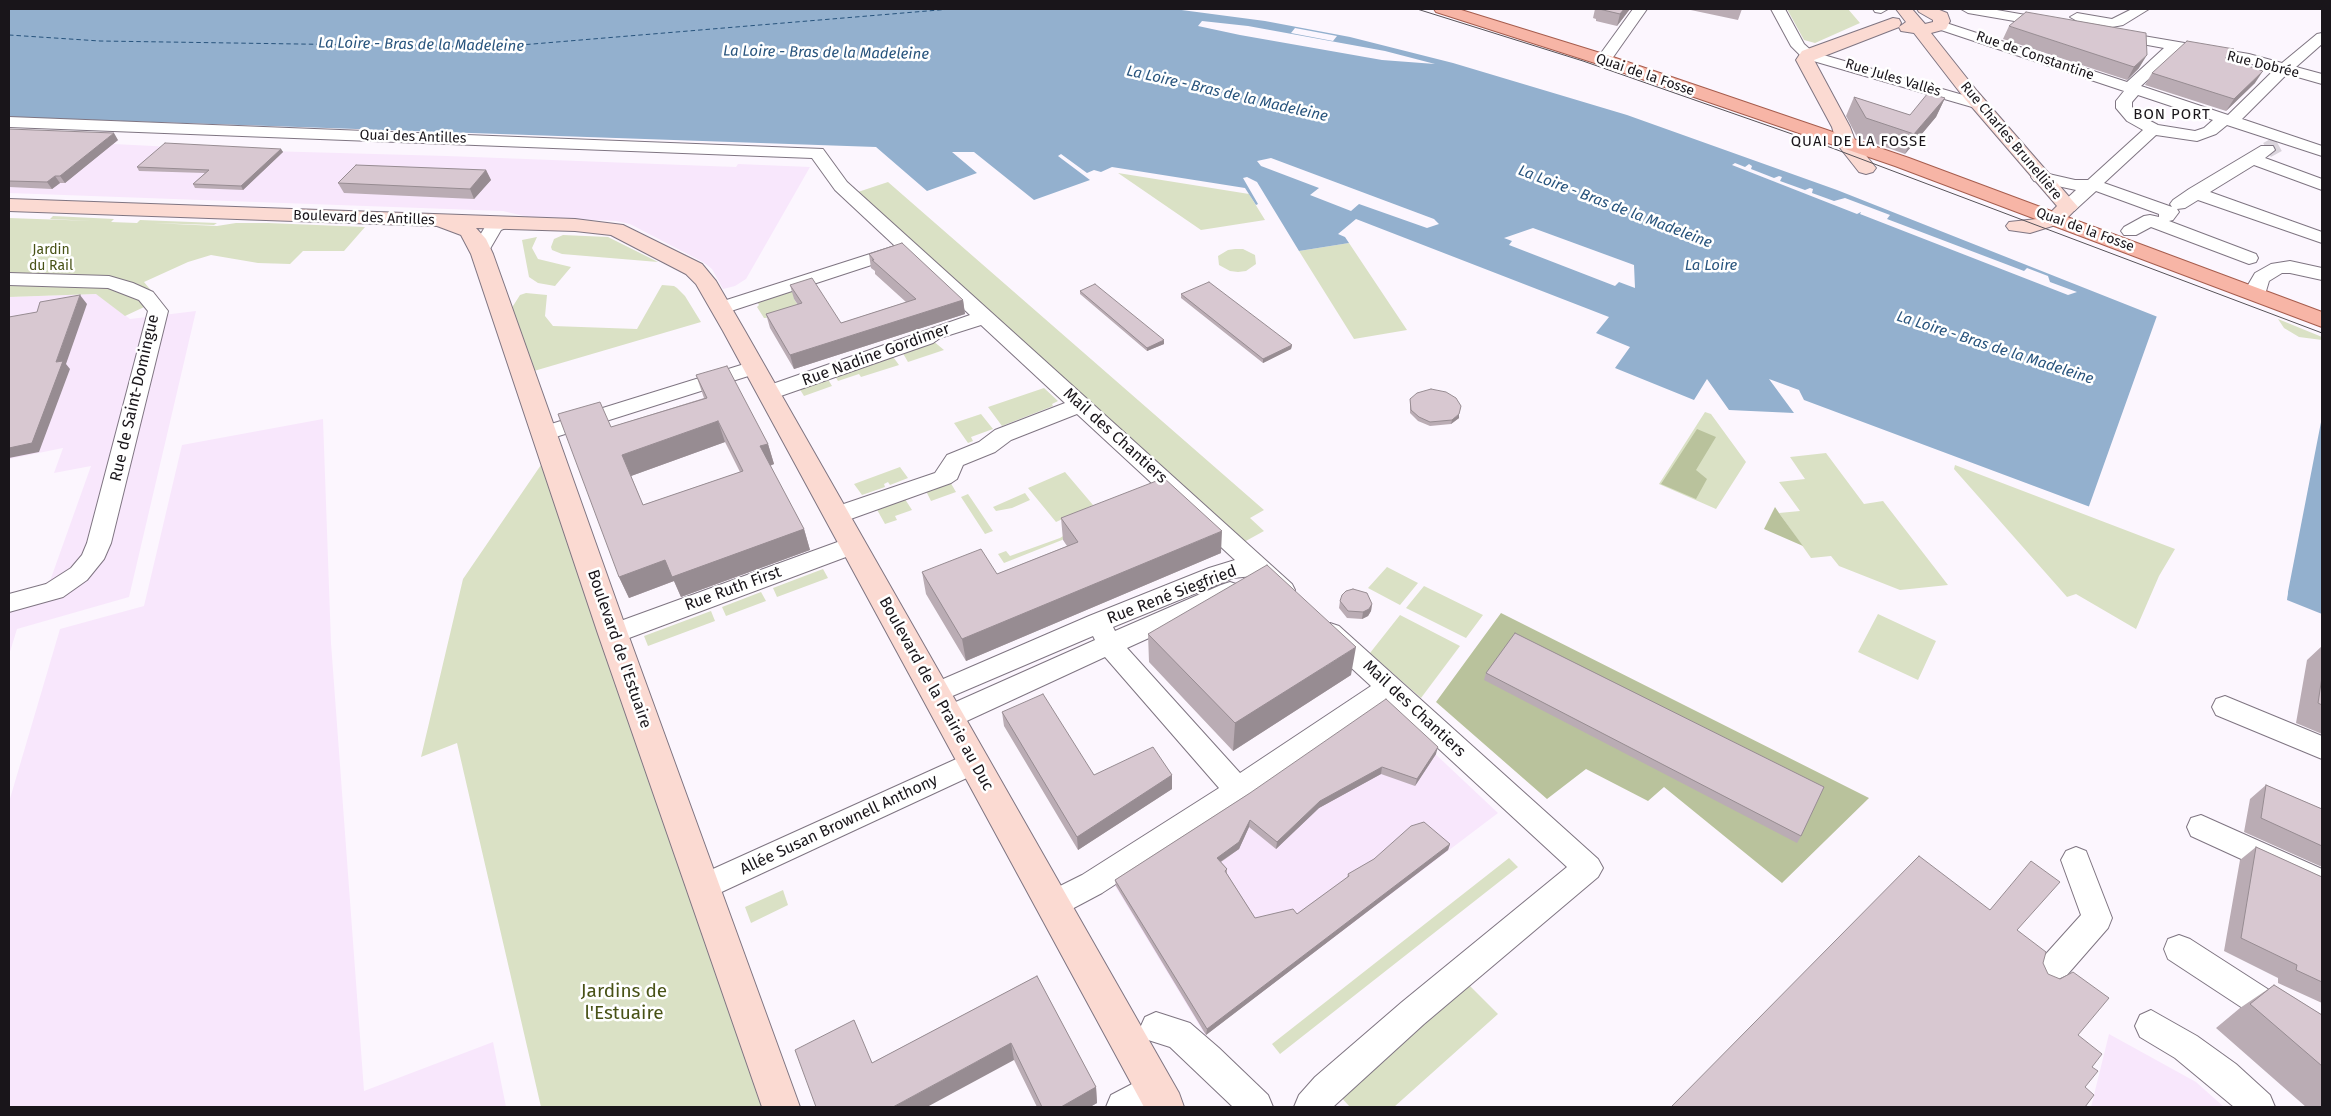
<!DOCTYPE html>
<meta charset="utf-8">
<style>
body{margin:0}
#map{position:relative;width:2331px;height:1116px;overflow:hidden;background:#fcf6fe;font-family:"Fira Sans",sans-serif}
canvas{display:block}
.frame{position:absolute;inset:0;border:10px solid #19151a;pointer-events:none}
</style>
<div id="map">
<canvas width="2331" height="1116"></canvas>
<div class="frame"></div>
</div>
<script>
const ctx = document.querySelector('canvas').getContext('2d');
ctx.lineJoin = 'round';
function fillPath(path, color) {
  ctx.fillStyle = color;
  ctx.fill(path, 'evenodd');
}
function shape(rows) {
  const path = new Path2D();
  for (const r of rows) {
    path.moveTo(r[0], r[1]);
    for (let i = 2; i < r.length; i += 2) path.lineTo(r[i], r[i + 1]);
  }
  return path;
}
function strokePath(path, color, width, dash) {
  ctx.strokeStyle = color;
  ctx.lineWidth = width;
  ctx.lineCap = dash ? 'butt' : 'round';
  ctx.setLineDash(dash || []);
  ctx.stroke(path);
}
function write(font, color, halo, rows, align = 'center') {
  ctx.font = font + ' "Fira Sans",sans-serif';
  ctx.lineWidth = 5;
  ctx.setLineDash([]);
  ctx.textBaseline = 'middle';
  ctx.strokeStyle = halo;
  ctx.fillStyle = color;
  for (const [text, x, y, turn = 0] of rows) {
    ctx.save();
    ctx.translate(x, y);
    ctx.rotate((+turn || 0) * Math.PI / 180);
    ctx.textAlign = isNaN(turn) ? turn : align;
    if (halo) ctx.strokeText(text, 0, 0);
    ctx.fillText(text, 0, 0);
    ctx.restore();
  }
}
fillPath(shape([
 [9,136,119,140,114,144,231,150,447,156,736,167,738,164,810,167,746,279,735,286,723,289,712,269,703,262,630,224,616,221,528,217,503,211,9,193],
 [97,294,130,319,196,311,129,597,17,629,9,655,9,596,26,592,50,581,91,466,54,473,63,448,9,459,9,297],
 [323,419,331,643,364,1091,493,1042,506,1107,9,1107,9,802,60,629,144,606,182,445],
 [1380,702,1498,813,1205,1035,1112,881],
 [2109,1034,2196,1082,2224,1107,2091,1107]
]), '#f8e7fc');
fillPath(shape([
 [1787,9,1848,9,1860,23,1815,43,1804,40],
 [1118,173,1249,194,1265,220,1201,230],
 [888,182,1264,510,1250,518,1264,531,1244,542,858,192],
 [53,216,114,219,111,222,137,223,140,220,217,223,214,225,153,223,217,226,236,223,268,223,365,227,344,251,303,251,290,264,258,263,211,255,188,262,144,282,159,300,125,316,96,294,9,297,9,218,93,221,50,219],
 [563,235,608,237,658,262,562,254,552,250,551,247,554,239],
 [537,237,532,248,538,259,571,267,555,286,538,283,529,277,522,240],
 [1349,243,1407,330,1354,339,1299,251],
 [1235,249,1243,249,1255,255,1256,264,1246,271,1238,272,1230,271,1219,265,1218,256,1228,250],
 [662,285,674,286,677,288,685,296,701,322,534,371,513,315,513,306,520,295,526,293,547,295,545,316,553,326,637,329],
 [793,290,794,299,805,316,764,318,757,307,759,305,756,300],
 [2278,319,2322,337,2322,340,2299,337,2284,328],
 [932,340,944,350,908,362,901,350],
 [891,354,899,365,861,377,859,374,838,381,833,373],
 [826,376,832,386,804,396,799,388],
 [1044,388,1058,401,1052,404,1053,406,1002,426,988,407],
 [1705,412,1711,414,1746,462,1716,509,1659,484],
 [981,414,993,429,971,437,973,441,968,443,954,423],
 [1826,453,1864,504,1883,501,1948,585,1900,590,1839,566,1831,556,1811,558,1779,513,1800,511,1779,482,1805,479,1790,457],
 [543,462,690,875,771,1107,541,1107,457,743,421,757,463,579],
 [1955,465,2175,549,2159,576,2136,629,2076,594,2067,597,1954,469],
 [900,467,908,478,890,485,888,482,884,484,885,487,862,495,854,484],
 [1065,472,1093,505,1056,522,1028,488],
 [949,480,956,492,931,501,926,491],
 [1025,493,1030,500,1012,508,996,511,993,507],
 [968,494,993,531,985,534,961,497],
 [903,496,912,510,895,516,897,520,885,524,875,506],
 [1163,500,1004,563,998,554,1006,551,1010,556,1060,538,1079,526],
 [1387,567,1418,583,1400,605,1368,588],
 [823,569,828,578,777,597,773,588],
 [1424,586,1483,615,1466,638,1406,608],
 [761,592,766,601,726,616,722,607],
 [711,611,715,621,648,646,644,636],
 [1878,614,1936,641,1918,680,1858,652],
 [1400,615,1460,646,1421,698,1370,653],
 [1509,858,1518,867,1280,1054,1272,1044],
 [783,890,788,905,751,923,745,907],
 [1467,983,1498,1014,1394,1107,1350,1107,1338,1094]
]), '#dae1c5');
fillPath(shape([
 [1697,429,1716,437,1696,470,1707,479,1696,499,1661,484],
 [1775,507,1779,513,1803,546,1764,529],
 [1501,613,1869,798,1782,883,1664,787,1648,801,1586,769,1547,799,1436,702]
]), '#b9c29c');
fillPath(shape([
 [9,9,1174,9,1265,21,1350,37,1453,63,1627,115,1837,190,2322,382,2322,614,2287,600,2288,592,2224,557,1804,400,1799,390,1769,379,1794,413,1729,410,1707,379,1694,400,1615,368,1630,347,1596,333,1609,317,1356,219,1338,234,1345,237,1349,243,1299,251,1257,182,1247,177,1243,178,1258,204,1256,205,1245,188,1112,167,1101,172,1094,170,1087,173,1061,154,1058,156,1090,180,1034,200,974,152,952,152,977,173,927,191,876,147,9,117],
 [1202,21,1248,26,1385,51,1435,64,1382,60,1240,35,1198,26]
]), '#93b0ce');
fillPath(shape([
 [1295,28,1337,36,1333,41,1291,33],
 [1271,158,1434,219,1439,224,1427,228,1359,204,1351,211,1310,195,1319,188,1261,166,1257,161],
 [1735,163,1745,167,1749,164,1752,166,1751,169,1774,178,1779,176,1782,177,1780,181,1805,190,1810,188,1813,189,1812,193,1834,201,1845,198,1890,215,1887,219,2024,271,2027,268,2048,276,2050,282,2077,292,2068,295,1860,214,1861,212,1857,214,1732,165],
 [1533,228,1634,265,1635,288,1619,282,1615,286,1509,245,1512,241,1504,238],
 [2158,313,2322,379,2322,417,2286,602,2284,600,2285,593,2221,567,2222,559,2088,509]
]), '#fcf6fe');
strokePath(shape([
 [9,35,100,41,497,47,951,9]
]), '#28547d', 1, [4.5, 3]);
strokePath(shape([
 [2267,150,2278,144]
]), '#dad4dc', 16, [16, 8]);
const street = shape([
 [1633,9,1647,9,1609,63,1599,63,1596,60,1633,9],
 [1771,9,1785,9,1804,44,1813,52,1984,101,1986,104,1984,107,1978,109,1972,107,1803,58,1791,46,1771,9],
 [1873,9,1888,9,1881,13,1875,12,1873,9],
 [1961,9,1991,9,2049,19,2056,23,2049,27,1968,13,1961,9],
 [2132,9,2149,9,2123,25,2112,27,2077,21,2070,17,2077,13,2112,19,2132,9],
 [1940,21,2127,82,2164,48,2109,38,2107,35,2109,32,2114,31,2249,54,2282,63,2317,34,2322,33,2322,44,2296,67,2322,74,2322,84,2287,74,2242,119,2322,146,2322,156,2227,125,2216,134,2197,141,2156,135,2104,183,2172,207,2170,204,2173,200,2189,189,2261,146,2273,146,2275,150,2265,158,2322,179,2322,190,2254,165,2210,192,2322,232,2322,243,2198,200,2185,208,2177,209,2179,212,2173,220,2169,221,2256,254,2258,258,2256,262,2249,264,2151,227,2136,235,2124,235,2121,231,2124,227,2144,216,2150,215,2159,217,2159,214,2096,191,2074,211,2062,211,2059,207,2062,203,2076,190,2034,181,2031,177,2034,173,2040,172,2075,180,2088,180,2143,130,2127,121,2116,108,2116,101,2124,91,1935,28,1933,25,1940,21],
 [2179,51,2248,63,2274,70,2228,115,2141,86,2179,51],
 [2138,95,2213,120,2204,128,2195,131,2158,125,2139,115,2132,107,2132,102,2138,95],
 [9,117,823,149,847,182,1292,584,1295,590,1292,596,1283,599,1274,596,1253,576,1233,578,1113,627,1115,631,1221,585,1230,582,1239,585,1242,591,1239,597,1127,648,1240,773,1371,686,1321,640,1317,633,1321,626,1330,623,1339,626,1598,859,1603,868,1598,877,1424,1024,1333,1107,1294,1107,1299,1095,1315,1077,1402,1002,1567,867,1388,702,1248,798,1102,893,1053,919,1042,915,1038,905,1042,895,1082,875,1219,788,1105,657,958,725,949,728,940,725,936,717,940,709,1095,640,1093,636,936,703,927,700,923,693,927,686,1089,616,1209,568,1235,560,1077,414,1011,440,995,452,963,465,957,479,951,483,845,521,837,523,829,521,825,515,829,509,935,473,947,455,979,442,995,430,1065,403,981,325,940,338,933,343,775,398,768,400,761,398,758,393,761,388,970,315,905,254,728,312,721,314,714,312,711,308,714,304,895,246,835,190,812,158,9,127,9,117],
 [502,218,508,219,511,223,508,227,501,230,487,254,473,254,471,250,488,222,502,218],
 [2290,261,2322,268,2322,280,2290,273,2282,273,2269,281,2264,298,2257,300,2250,298,2247,294,2248,285,2255,273,2271,264,2290,261],
 [9,273,109,276,133,283,153,292,168,311,111,543,104,559,87,580,63,597,9,612,9,594,46,584,71,568,82,555,87,543,148,311,139,300,108,288,9,285,9,273],
 [754,361,761,362,764,367,761,372,543,441,535,439,532,434,535,429,754,361],
 [854,536,862,539,866,545,862,551,613,644,604,641,600,634,604,627,854,536],
 [2225,696,2322,736,2322,759,2216,715,2212,707,2216,699,2225,696],
 [974,751,984,754,988,762,984,770,713,896,703,900,693,896,688,887,693,878,974,751],
 [2201,815,2322,869,2322,896,2191,836,2187,827,2191,818,2201,815],
 [2076,847,2086,851,2112,918,2108,928,2067,975,2056,980,2045,975,2041,965,2045,955,2081,915,2061,860,2066,851,2076,847],
 [2179,935,2190,939,2322,1024,2322,1058,2311,1053,2168,959,2164,949,2168,939,2179,935],
 [2151,1010,2197,1036,2236,1064,2270,1095,2275,1107,2234,1107,2175,1058,2140,1037,2135,1026,2140,1015,2151,1010],
 [1156,1012,1190,1023,1219,1048,1268,1095,1273,1107,1233,1107,1170,1047,1145,1039,1140,1028,1145,1017,1156,1012],
 [1155,1072,1167,1076,1171,1088,1167,1100,1154,1107,1106,1107,1111,1095,1155,1072]
]);
const secondary = shape([
 [1896,9,1912,9,1925,24,1933,22,1933,20,1919,12,1917,9,1937,9,1947,13,1950,21,1946,29,1931,33,1977,91,2078,207,2062,223,2030,233,2009,230,2006,226,2009,222,2037,219,2048,215,2057,206,1965,99,1914,33,1901,31,1899,27,1906,22,1896,9],
 [1893,18,1899,19,1901,23,1899,27,1814,60,1850,127,1856,143,1876,168,1873,172,1866,174,1859,172,1837,144,1832,127,1796,60,1802,51,1893,18],
 [9,199,575,219,623,225,702,264,716,281,745,331,1179,1093,1184,1107,1144,1107,723,331,696,284,686,274,611,235,575,231,476,228,486,239,493,254,628,634,800,1107,762,1107,598,634,471,254,461,235,437,226,9,211,9,199]
]);
const primary = shape([
 [1434,9,1458,9,1610,56,1909,158,2322,312,2322,327,1895,166,1598,64,1436,12,1434,9]
]);
strokePath(street, '#7f7582', 2);
strokePath(secondary, '#7f7582', 2);
strokePath(primary, '#a65d4e', 2);
fillPath(street, '#fff');
fillPath(secondary, '#fbdad2');
fillPath(primary, '#f7b5a6');
strokePath(shape([
 [1417,9,1583,61,1832,148,2322,333]
]), '#565258', 1);
fillPath(shape([
 [1595,9,1630,9,1617,26,1596,21,1596,19,1593,18],
 [1686,9,1742,9,1738,20],
 [2009,26,2139,68,2127,80,2003,39],
 [2227,59,2255,83,2226,111,2145,85,2152,73],
 [1854,97,1910,115,1945,98,1936,117,1905,154,1857,137,1846,116],
 [9,129,118,140,65,183,60,183,52,189,9,187],
 [281,149,283,152,243,190,195,188,193,184,205,173,139,171,137,167],
 [486,170,491,180,474,199,344,193,338,183],
 [869,254,963,300,965,314,794,369,770,328,766,314,798,305,794,299,790,285,841,323,906,302,875,274,875,271,871,268],
 [1080,291,1164,344,1147,351,1080,294],
 [1181,294,1292,345,1291,349,1263,363,1181,298],
 [696,375,768,444,774,464,770,466,804,529,810,550,681,597,674,581,629,598,619,577,611,427,704,398],
 [725,442,740,472,643,505,631,476],
 [1410,399,1459,418,1451,424,1430,426,1418,421,1410,413],
 [1061,518,1221,553,966,661,926,594,922,572,997,574,1067,546,1063,540],
 [1340,601,1372,604,1371,611,1368,616,1362,619,1347,618,1339,608],
 [1148,634,1351,675,1233,751,1149,662],
 [2322,646,2322,734,2296,723,2307,660],
 [1486,673,1801,836,1797,843,1484,680],
 [1002,712,1094,775,1172,775,1172,789,1078,850,1004,726],
 [1436,754,1415,786,1381,774,1319,808,1276,849,1249,827,1239,849,1221,862,1227,869,1227,874,1255,918,1297,914,1347,878,1348,874,1450,844,1448,850,1206,1035,1116,886,1115,880,1250,793],
 [2266,785,2322,809,2322,867,2244,832,2250,799],
 [2256,847,2322,877,2322,1003,2278,983,2278,978,2224,951,2240,860],
 [1037,976,1096,1087,1097,1103,1090,1107,1037,1107,1014,1060,872,1063],
 [2274,985,2322,1015,2322,1107,2306,1107,2216,1028,2240,1008]
]), '#baacb4');
fillPath(shape([
 [1624,9,1630,9,1617,26,1620,14],
 [2234,49,2226,61,2225,58],
 [2147,55,2139,68,2127,80,2134,67],
 [2263,71,2255,83,2226,111,2234,99],
 [1945,98,1936,117,1905,154,1914,134],
 [114,133,118,140,65,183,60,176],
 [281,149,283,152,243,190,241,186],
 [486,170,491,180,474,199,470,189],
 [55,176,60,183,52,189,47,182],
 [80,295,87,304,66,364,70,369,39,452,9,458,9,448,56,362],
 [963,300,965,314,794,369,790,355],
 [1164,340,1164,344,1147,351,1147,348],
 [1292,345,1291,349,1263,363,1263,359],
 [1459,414,1459,418,1451,424,1452,420],
 [718,421,725,442,631,476,622,455],
 [768,444,774,464,766,467,760,446],
 [804,529,810,550,681,597,674,581,629,598,619,577,665,560],
 [1222,531,1221,553,966,661,962,639],
 [1372,604,1371,611,1368,616,1362,619,1363,612],
 [1356,647,1351,675,1233,751,1235,723],
 [1438,747,1436,754,1415,786,1417,779],
 [1382,767,1381,774,1319,808,1276,849,1277,842,1320,801],
 [1172,775,1172,789,1078,850,1077,837],
 [1250,820,1249,827,1239,849,1217,864,1217,858],
 [1450,844,1448,850,1206,1035,1207,1029],
 [1011,1043,1014,1060,927,1107,893,1107],
 [1096,1087,1097,1103,1090,1107,1061,1107]
]), '#978c92');
const building = shape([
 [1599,9,1624,9,1620,14,1599,9],
 [2026,12,2146,33,2147,55,2134,67,2009,26,2026,12],
 [2187,41,2234,49,2225,58,2263,71,2234,99,2152,73,2187,41],
 [1928,93,1945,98,1914,134,1866,118,1854,97,1910,115,1928,93],
 [9,129,114,133,60,176,55,176,47,182,9,181,9,129],
 [165,143,281,149,241,186,193,184,209,170,137,167,165,143],
 [356,165,486,170,470,189,338,183,356,165],
 [902,243,963,300,790,355,766,314,802,303,790,285,812,278,841,323,916,299,872,260,874,260,869,254,902,243],
 [1209,282,1292,345,1263,359,1181,294,1209,282],
 [1095,284,1164,340,1147,348,1080,291,1095,284],
 [80,295,56,362,63,361,32,443,9,448,9,317,37,312,40,302,80,295],
 [727,366,768,444,760,446,804,529,672,577,665,560,619,577,558,414,600,402,611,427,707,398,696,375,727,366],
 [718,421,743,471,643,505,622,455,718,421],
 [1431,389,1446,392,1456,398,1461,406,1459,414,1452,420,1430,422,1419,417,1411,410,1410,399,1417,393,1431,389],
 [1164,478,1222,531,962,639,922,572,981,549,997,574,1078,542,1061,518,1164,478],
 [1267,565,1356,647,1235,723,1148,634,1267,565],
 [1353,589,1367,593,1372,604,1369,609,1363,612,1348,611,1340,601,1342,595,1346,591,1353,589],
 [1515,633,1824,787,1801,836,1486,673,1515,633],
 [2322,677,2322,705,2318,703,2322,677],
 [1043,694,1094,775,1153,747,1172,775,1077,837,1002,712,1043,694],
 [1386,699,1438,747,1417,779,1382,767,1320,801,1277,842,1250,820,1239,842,1217,858,1227,869,1225,871,1255,918,1293,909,1297,914,1349,876,1348,874,1374,859,1411,826,1424,822,1450,844,1207,1029,1115,880,1250,793,1386,699],
 [2266,785,2322,809,2322,846,2261,818,2266,785],
 [2256,847,2322,877,2322,982,2296,970,2297,965,2241,938,2256,847],
 [1919,856,1990,910,2031,861,2060,882,2017,930,2046,952,2043,963,2048,974,2060,979,2073,972,2109,998,2078,1035,2102,1054,2092,1067,2098,1071,2085,1087,2094,1095,2085,1107,1671,1107,1919,856],
 [1037,976,1096,1087,1061,1107,1042,1107,1011,1043,893,1107,816,1107,795,1050,854,1020,872,1063,1037,976],
 [2274,985,2322,1015,2322,1066,2250,1004,2274,985]
]);
fillPath(building, '#d8c8d1');
strokePath(building, '#978c92', 1);
write('14px', '#19151a', '#fff', [
 ["Rue de Constantine",2035,56,19],
 ["Rue Dobrée",2263,65,14],
 ["Quai de la Fosse",1645,75,19],
 ["Rue Jules Vallès",1893,78,17],
 ["Quai des Antilles",413,137,2],
 ["Rue Charles Brunellière",2011,141,50],
 ["Boulevard des Antilles",364,218,2],
 ["Quai de la Fosse",2085,230,20]
]);
write('14px', '#485216', '#fff', [
 ["Jardin",51,250],
 ["du Rail",51,266]
]);
write('italic 15px', '#28547d', '#fff', [
 ["La Loire - Bras de la Madeleine",421,45,1],
 ["La Loire - Bras de la Madeleine",826,53,1],
 ["La Loire - Bras de la Madeleine",1227,94,13],
 ["La Loire - Bras de la Madeleine",1615,207,21],
 ["La Loire",1711,266],
 ["La Loire - Bras de la Madeleine",1995,348,18]
]);
ctx.letterSpacing = '1px';
write('15px', '#19151a', '#fff', [
 ["BON PORT",2172,115],
 ["QUAI DE LA FOSSE",1859,142]
]);
ctx.letterSpacing = '0px';
write('16px', '#19151a', '#fff', [
 ["Rue Nadine Gordimer",876,355,-20],
 ["Rue de Saint-Domingue",135,398,-77],
 ["Mail des Chantiers",1115,436,42],
 ["Rue Ruth First",733,589,-20],
 ["Rue René Siegfried",1172,595,-21],
 ["Boulevard de l'Estuaire",619,649,71],
 ["Boulevard de la Prairie au Duc",936,694,61],
 ["Mail des Chantiers",1414,709,43],
 ["Allée Susan Brownell Anthony",839,825,-25]
]);
write('19px', '#485216', '#fff', [
 ["Jardins de",624,992],
 ["l'Estuaire",624,1014]
]);
</script>
